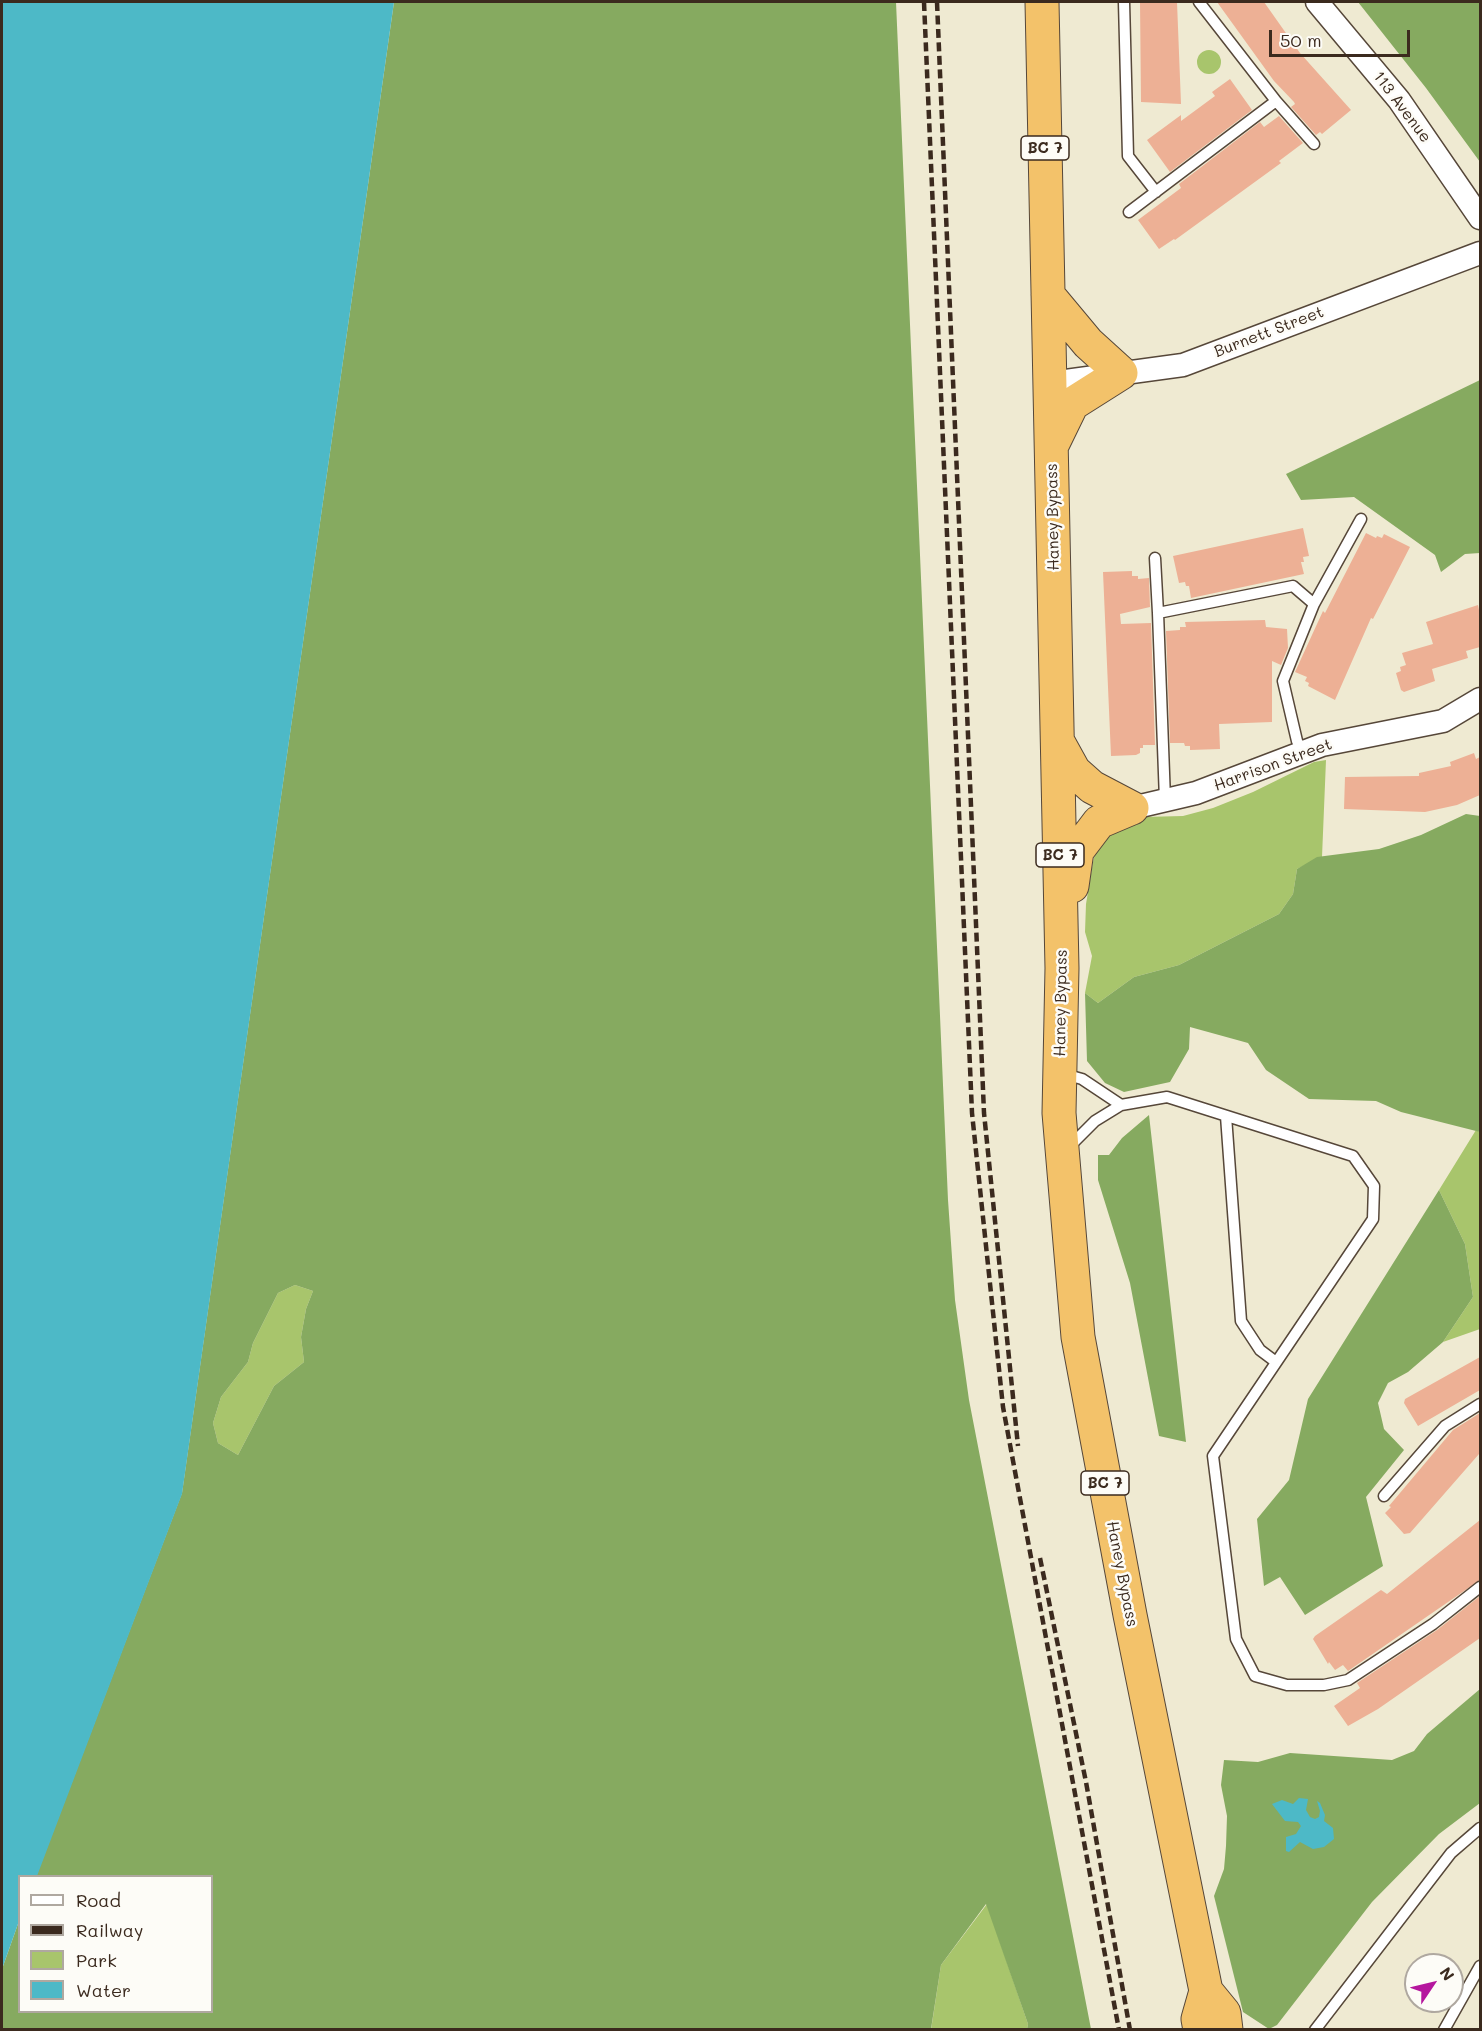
<!DOCTYPE html>
<style>
body{margin:0}
#map{position:relative;width:1482px;height:2031px;overflow:hidden;background:#efead2;font-family:Mali,sans-serif}
canvas{display:block}
.frame{position:absolute;inset:0;border:3px solid #3b2a1e;pointer-events:none}
.legend{position:absolute;left:18px;top:1875px;width:195px;height:138px;box-sizing:border-box;background:#fdfcf7;border:2px solid #afa8a0;margin:0;padding:8px 10px;list-style:none;font-size:18px;color:#3b2a1e}
.legend li{display:flex;align-items:center;gap:12px;height:30px}
.legend b{width:30px;border:2px solid #afa8a0}
.north{position:absolute;left:1404px;top:1953px;width:60px;height:60px;box-sizing:border-box;background:#fdfcf7;border:2px solid #afa8a0;border-radius:50%;rotate:55deg;font-size:16px;font-weight:700;line-height:24px;text-align:center;color:#3b2a1e}
.north::after{content:'';display:block;margin:auto;width:21px;height:27px;background:#b5179e;clip-path:polygon(50% 0,100% 100%,50% 72%,0 100%)}
.scale{position:absolute;left:1269px;top:30px;width:141px;height:27px;box-sizing:border-box;border:3px solid #3b2a1e;border-top:0;padding-left:8px;font-size:18px;line-height:21px;white-space:nowrap;color:#3b2a1e;-webkit-text-stroke:4px #fdfcf7;paint-order:stroke}
</style>
<div id="map">
<canvas width="1482" height="2031"></canvas>
<div class="frame"></div>
<ul class="legend">
<li><b style="height:8px;background:#fff"></b>Road</li>
<li><b style="height:8px;background:#3b2a1e"></b>Railway</li>
<li><b style="height:16px;background:#a8c56c"></b>Park</li>
<li><b style="height:16px;background:#4db9c7"></b>Water</li>
</ul>
<div class="north">N</div>
<div class="scale">50 m</div>
</div>
<script>
const ctx = document.querySelector('canvas').getContext('2d');
ctx.lineJoin = 'round';
function fillPath(path, color) {
  ctx.fillStyle = color;
  ctx.fill(path, 'evenodd');
}
function shape(rows) {
  const path = new Path2D();
  for (const r of rows) {
    if (r.length === 3) {
      path.moveTo(r[0] + r[2], r[1]);
      path.arc(r[0], r[1], r[2], 0, 2 * Math.PI);
      continue;
    }
    path.moveTo(r[0], r[1]);
    for (let i = 2; i < r.length; i += 2) path.lineTo(r[i], r[i + 1]);
  }
  return path;
}
function strokePath(path, color, width, dash) {
  ctx.strokeStyle = color;
  ctx.lineWidth = width;
  ctx.lineCap = dash ? 'butt' : 'round';
  ctx.setLineDash(dash || []);
  ctx.stroke(path);
}
function write(font, color, halo, rows, align = 'center') {
  ctx.font = font + ' Mali,sans-serif';
  ctx.lineWidth = 5;
  ctx.setLineDash([]);
  ctx.textBaseline = 'middle';
  ctx.strokeStyle = halo;
  ctx.fillStyle = color;
  for (const [text, x, y, turn = 0] of rows) {
    ctx.save();
    ctx.translate(x, y);
    ctx.rotate((+turn || 0) * Math.PI / 180);
    ctx.textAlign = isNaN(turn) ? turn : align;
    if (halo) ctx.strokeText(text, 0, 0);
    ctx.fillText(text, 0, 0);
    ctx.restore();
  }
}
fillPath(shape([
 [1209,62,12],
 [1326,760,1322,857,1297,869,1293,894,1279,914,1179,965,1134,977,1098,1003,1085,993,1092,956,1085,932,1086,904,1093,862,1096,850,1112,830,1143,817,1183,816,1213,808,1253,792,1314,762],
 [1476,1130,1480,1132,1480,1329,1443,1342,1473,1297,1465,1244,1439,1190],
 [295,1285,313,1291,306,1309,301,1337,304,1362,274,1386,238,1455,218,1443,213,1423,221,1397,248,1362,253,1343,278,1293],
 [987,1904,1028,2024,1027,2029,931,2030,941,1965]
]), '#a8c56c');
fillPath(shape([
 [394,2,896,2,948,1200,955,1300,969,1400,1091,2029,1027,2029,1028,2024,986,1904,941,1965,931,2029,2,2029,2,1969,19,1921,20,2012,212,2012,212,1876,36,1876,182,1493],
 [295,1285,313,1291,306,1309,301,1337,304,1362,274,1386,238,1455,218,1443,213,1423,221,1397,248,1362,253,1343,278,1293],
 [1358,2,1480,2,1480,162,1426,88],
 [1480,380,1480,553,1465,554,1441,572,1435,555,1354,497,1301,500,1286,474],
 [1466,814,1480,816,1480,1132,1401,1112,1376,1101,1309,1099,1266,1070,1248,1043,1190,1027,1189,1049,1170,1082,1124,1092,1105,1083,1087,1061,1085,993,1098,1003,1134,977,1179,965,1279,914,1293,894,1297,869,1317,857,1379,849,1421,835],
 [1149,1115,1186,1442,1159,1436,1130,1283,1098,1180,1098,1155,1109,1155,1122,1138],
 [1439,1190,1465,1244,1473,1297,1443,1342,1408,1372,1388,1383,1378,1403,1384,1429,1404,1450,1366,1497,1383,1566,1305,1615,1280,1577,1264,1586,1257,1519,1289,1480,1308,1399],
 [1480,1689,1480,1803,1439,1834,1372,1902,1277,2025,1269,2029,1243,2012,1214,1896,1224,1869,1226,1846,1227,1816,1221,1785,1224,1760,1258,1762,1290,1753,1392,1760,1414,1751,1427,1734]
]), '#86aa60');
fillPath(shape([
 [2,2,394,2,182,1494,37,1876,20,1876,19,1921,2,1969],
 [1299,1798,1308,1799,1306,1810,1310,1817,1315,1819,1319,1817,1320,1811,1317,1801,1320,1803,1325,1815,1324,1821,1333,1828,1334,1839,1324,1847,1313,1849,1300,1842,1289,1852,1286,1851,1286,1837,1296,1834,1301,1826,1298,1822,1285,1821,1272,1804,1282,1800,1293,1804]
]), '#4db9c7');
fillPath(shape([
 [1140,2,1177,2,1181,104,1141,102],
 [1217,2,1264,2,1300,53,1351,110,1322,134,1320,132,1316,135,1291,107,1295,104,1294,102,1274,81],
 [1230,79,1252,110,1170,172,1147,140,1181,115,1181,121,1215,96,1212,92],
 [1279,116,1303,143,1279,161,1281,163,1175,240,1174,239,1159,249,1138,220,1181,188,1179,184,1260,122,1264,127],
 [1303,528,1309,556,1303,557,1304,562,1301,562,1304,574,1191,598,1189,586,1186,586,1185,582,1179,583,1173,556],
 [1366,533,1376,538,1377,536,1382,538,1384,534,1410,547,1373,619,1371,618,1335,700,1308,686,1309,683,1305,681,1307,677,1295,672,1323,611,1325,613],
 [1132,571,1132,576,1138,576,1138,579,1149,578,1150,607,1120,614,1121,624,1151,623,1155,745,1143,745,1143,748,1140,748,1140,753,1136,755,1111,756,1103,572],
 [1478,605,1480,615,1480,647,1466,651,1468,658,1432,669,1435,681,1404,692,1401,690,1396,673,1401,671,1400,667,1406,665,1402,653,1433,644,1426,622],
 [1265,620,1266,627,1287,629,1288,648,1281,665,1272,661,1272,722,1219,724,1220,749,1190,750,1190,746,1185,746,1184,743,1170,743,1166,631,1180,630,1180,627,1186,627,1185,622],
 [1474,753,1476,759,1480,757,1480,795,1457,805,1425,812,1344,809,1345,777,1419,776,1419,773,1451,766,1450,762],
 [1480,1357,1480,1390,1418,1426,1404,1403,1405,1399],
 [1480,1413,1479,1454,1410,1533,1404,1534,1385,1513,1391,1507,1389,1506,1453,1430],
 [1480,1520,1480,1580,1348,1671,1343,1665,1335,1670,1329,1662,1328,1664,1313,1639,1315,1636,1381,1590,1387,1594],
 [1480,1596,1480,1638,1378,1709,1348,1726,1334,1706,1360,1688,1357,1683,1437,1630]
]), '#edb095');
const lane = shape([
 [1124,2,1128,156,1156,192],
 [1276,101,1314,144],
 [1129,212,1276,101,1199,2],
 [1155,558,1158,613],
 [1314,604,1361,519],
 [1165,800,1158,613,1293,586,1314,604,1283,681,1297,741,1303,753],
 [1064,1074,1082,1079,1121,1105],
 [1226,1116,1241,1321,1260,1350,1276,1362],
 [1068,1148,1095,1121,1121,1105,1167,1097,1353,1156,1374,1186,1373,1219,1213,1456,1236,1639,1255,1676,1287,1685,1324,1685,1348,1680,1433,1624,1480,1587],
 [1384,1496,1445,1426,1480,1404],
 [1315,2030,1451,1853,1480,1828],
 [1444,2030,1480,1966]
]);
const street = shape([
 [1317,2,1399,100,1480,218],
 [1051,383,1183,365,1480,253],
 [1132,808,1196,793,1322,745,1443,721,1480,699]
]);
const highway = shape([
 [1042,2,1062,968,1059,1113,1078,1337,1130,1615,1206,1991,1224,2013,1226,2030],
 [1048,295,1088,343,1121,373,1072,404,1053,443],
 [1058,742,1074,771,1092,787,1132,808],
 [1072,886,1077,851,1099,822,1132,808],
 [1200,2030,1198,2019,1206,1991]
]);
strokePath(lane, '#564739', 13);
strokePath(street, '#564739', 25);
strokePath(highway, '#564739', 35);
strokePath(lane, '#fff', 10);
strokePath(street, '#fff', 22);
strokePath(highway, '#f3c26a', 33);
strokePath(shape([
 [924,2,972,1113,1003,1407,1119,2030],
 [937,2,984,1113,1018,1446],
 [1040,1558,1086,1782,1130,2030]
]), '#3b2a1e', 4.5, [9, 4.5]);
for (const [x, y, w] of [
 [1045,148,48],
 [1060,855,48],
 [1105,1483,48]
]) {
  const box = new Path2D();
  box.roundRect(x - w / 2, y - 12, w, 24, 4.5);
  ctx.fillStyle = '#fdfcf7';
  ctx.fill(box);
  strokePath(box, '#3b2a1e', 1.5);
}
write('bold 15px', '#3b2a1e', null, [
 ["BC 7",1045,148],
 ["BC 7",1060,855],
 ["BC 7",1105,1483]
]);
write('16px', '#3b2a1e', '#fdfcf7', [
 ["113 Avenue",1402,107,53],
 ["Burnett Street",1269,332,-21],
 ["Haney Bypass",1053,517,-91],
 ["Harrison Street",1273,765,-20],
 ["Haney Bypass",1061,1003,-89],
 ["Haney Bypass",1122,1574,79]
]);
</script>
